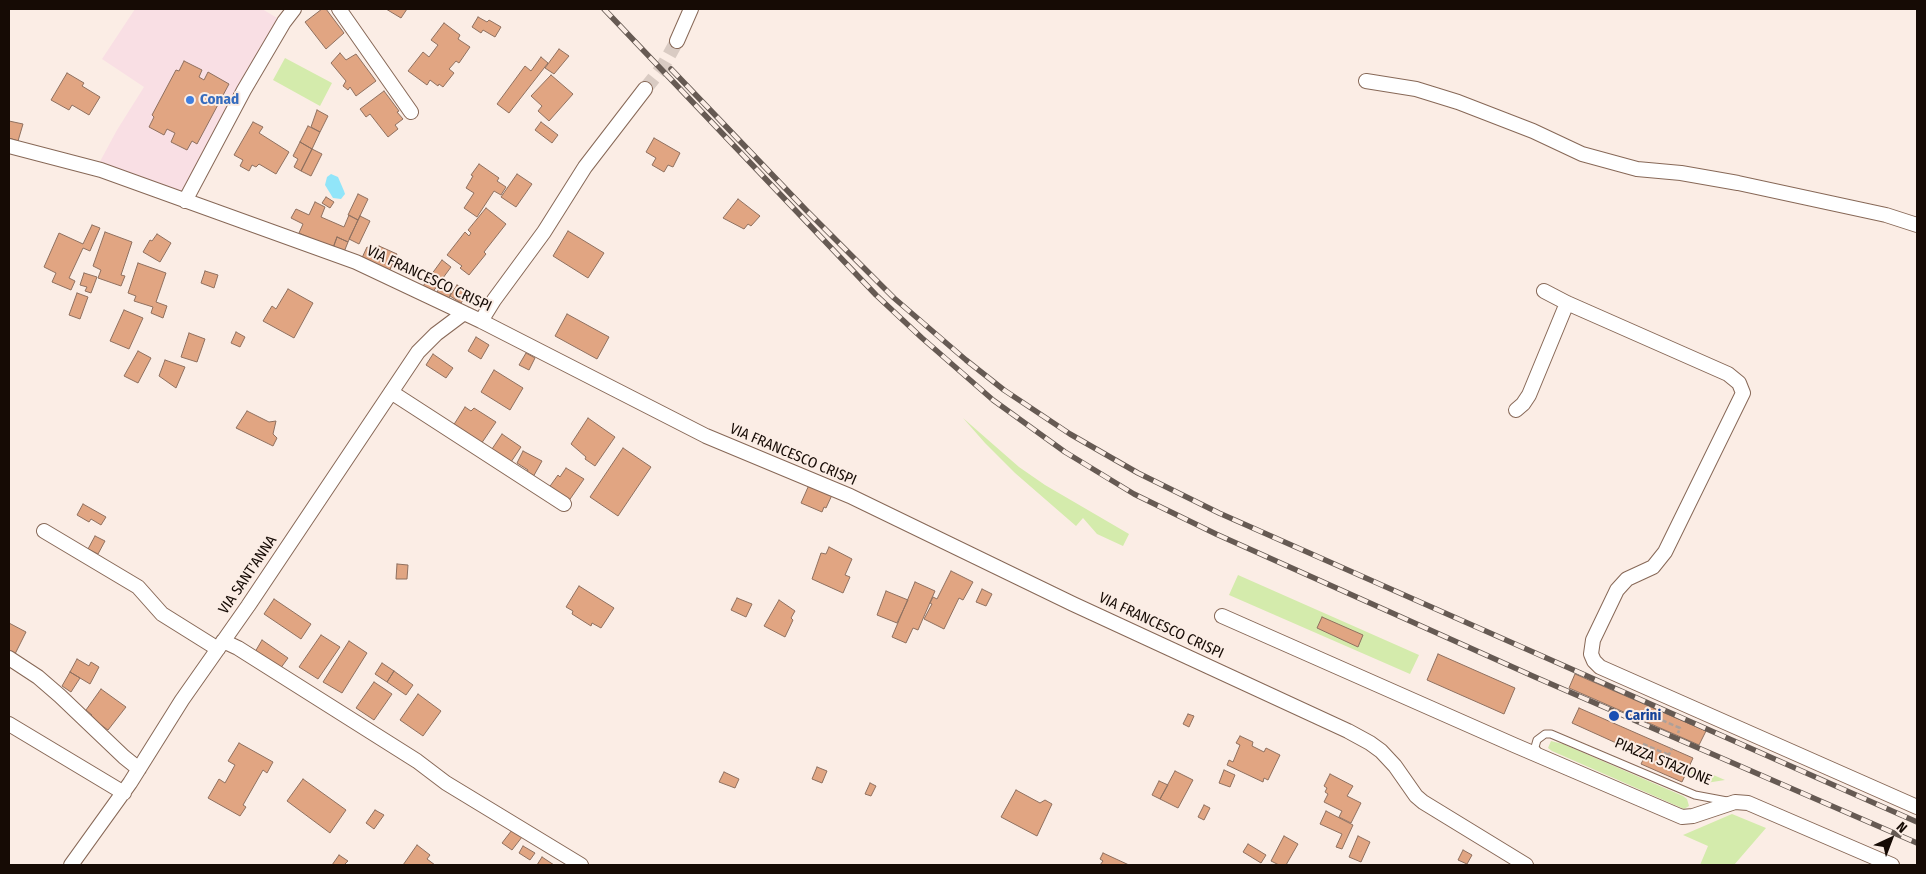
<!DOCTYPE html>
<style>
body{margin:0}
#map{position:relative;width:1926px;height:874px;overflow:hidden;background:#fbede5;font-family:"Fira Sans Condensed",sans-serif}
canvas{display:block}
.frame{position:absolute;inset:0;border:10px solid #160b05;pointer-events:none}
.north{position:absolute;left:1866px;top:814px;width:50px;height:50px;-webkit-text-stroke:4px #fbede5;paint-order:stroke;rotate:43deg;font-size:14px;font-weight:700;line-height:20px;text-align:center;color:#160b05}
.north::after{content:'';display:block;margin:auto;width:18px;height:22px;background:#160b05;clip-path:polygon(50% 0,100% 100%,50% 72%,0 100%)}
</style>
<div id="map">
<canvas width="1926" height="874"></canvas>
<div class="frame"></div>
<div class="north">N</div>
</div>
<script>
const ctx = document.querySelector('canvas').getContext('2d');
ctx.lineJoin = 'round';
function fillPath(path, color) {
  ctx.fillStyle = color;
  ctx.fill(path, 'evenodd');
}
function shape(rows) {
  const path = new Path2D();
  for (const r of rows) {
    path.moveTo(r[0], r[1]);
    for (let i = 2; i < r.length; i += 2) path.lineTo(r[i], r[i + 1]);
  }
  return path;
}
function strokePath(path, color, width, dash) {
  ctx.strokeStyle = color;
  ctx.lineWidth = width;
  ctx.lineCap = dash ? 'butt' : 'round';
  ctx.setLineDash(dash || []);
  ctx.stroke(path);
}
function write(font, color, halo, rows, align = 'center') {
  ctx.font = font + ' "Fira Sans Condensed",sans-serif';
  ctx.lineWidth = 4;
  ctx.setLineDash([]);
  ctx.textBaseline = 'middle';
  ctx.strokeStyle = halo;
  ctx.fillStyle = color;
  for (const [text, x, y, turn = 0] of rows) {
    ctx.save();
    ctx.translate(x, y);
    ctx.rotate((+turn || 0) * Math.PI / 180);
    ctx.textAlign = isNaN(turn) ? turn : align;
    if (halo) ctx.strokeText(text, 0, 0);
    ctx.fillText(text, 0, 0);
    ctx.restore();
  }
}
fillPath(shape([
 [135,9,262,9,284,22,185,201,96,169,117,130,144,87,102,59]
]), '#f9dfe4');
fillPath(shape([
 [285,58,332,83,320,106,273,80],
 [963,418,1019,467,1045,485,1129,534,1123,546,1097,534,1083,518,1076,526,1015,473,985,443],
 [1238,575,1419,655,1410,674,1229,595],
 [1551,741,1563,744,1683,796,1687,799,1689,806,1684,809,1552,751,1548,748],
 [1690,765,1725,780,1706,783,1686,774],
 [1732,814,1766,828,1734,865,1700,865,1708,846,1683,835]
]), '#d4ebac');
fillPath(shape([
 [331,174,338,177,344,191,345,194,341,199,333,198,325,185,327,177]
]), '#91e5f9');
const building = shape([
 [322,9,326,9,344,33,326,49,305,22,322,9],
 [386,9,407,9,401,18,386,9],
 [478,17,487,22,489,20,501,27,495,37,483,30,481,33,472,27,478,17],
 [444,23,460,35,458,39,470,47,459,63,456,61,449,69,454,73,443,87,439,84,438,86,430,80,427,85,408,71,423,52,429,57,438,45,431,40,444,23],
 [559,49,569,56,554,74,545,68,559,49],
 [340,53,346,60,356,54,376,81,356,96,350,87,348,90,343,86,346,81,331,63,340,53],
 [541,57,548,63,509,113,497,104,525,66,531,71,541,57],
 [184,61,202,70,199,77,204,80,208,72,229,84,197,144,192,141,187,150,171,142,175,133,167,129,164,135,149,127,154,117,152,115,176,70,179,71,184,61],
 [67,73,84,83,82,86,100,97,89,115,72,105,69,110,51,100,67,73],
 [551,75,573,94,549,121,538,111,542,106,531,96,551,75],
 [384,91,399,111,397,112,403,119,395,125,398,129,388,137,370,114,366,117,360,109,384,91],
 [317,110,328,116,320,132,311,127,317,110],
 [9,121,23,124,18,141,9,138,9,121],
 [253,122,263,127,259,133,289,152,276,174,259,164,256,167,252,165,249,171,240,166,243,160,234,155,253,122],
 [541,122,558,135,552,143,535,130,541,122],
 [308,126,320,132,312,149,300,142,308,126],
 [654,138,680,153,673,167,668,165,664,172,652,165,656,158,646,152,654,138],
 [300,142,312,149,301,171,294,167,298,159,293,156,300,142],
 [312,149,322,154,311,176,301,171,312,149],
 [479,164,499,178,497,181,506,187,501,195,494,191,477,217,464,208,474,193,466,188,473,176,471,175,479,164],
 [517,174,532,184,516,207,501,197,517,174],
 [358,194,368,199,358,220,348,215,358,194],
 [326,197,334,202,330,208,322,203,326,197],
 [738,199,760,216,751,226,748,224,744,229,723,218,738,199],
 [315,202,325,207,321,217,344,227,349,215,358,220,348,242,337,237,333,248,299,233,303,224,291,218,296,209,309,215,315,202],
 [486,208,506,224,484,252,486,254,469,275,460,268,462,266,447,255,465,232,469,236,471,233,468,230,486,208],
 [360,216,370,221,359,244,349,239,360,216],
 [92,225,100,228,90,251,83,248,69,278,75,281,71,290,52,282,56,273,44,267,59,233,83,244,92,225],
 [568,231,604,253,588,278,553,256,568,231],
 [105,232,132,242,121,275,125,276,121,286,98,278,101,270,93,266,105,232],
 [157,234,171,243,160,262,143,252,150,240,152,241,157,234],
 [337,237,348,242,344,252,333,248,337,237],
 [379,246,397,254,389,272,361,260,367,247,377,251,379,246],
 [442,260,451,267,432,293,423,286,442,260],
 [138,263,166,273,156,302,167,306,163,318,151,313,153,307,134,301,136,296,128,293,138,263],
 [205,271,218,275,214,288,201,283,205,271],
 [84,273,97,277,91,293,85,291,87,287,80,285,84,273],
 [457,285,469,293,461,303,450,296,457,285],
 [440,287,451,293,449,298,437,292,440,287],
 [288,289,313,303,294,338,263,321,272,306,276,309,288,289],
 [77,293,88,297,80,319,69,315,77,293],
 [124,310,143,318,129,349,110,341,124,310],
 [567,314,609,337,597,359,555,336,567,314],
 [236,332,245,337,240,347,231,343,236,332],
 [189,333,205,339,197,362,181,357,189,333],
 [476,337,489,345,481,359,468,351,476,337],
 [138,351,151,358,138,383,124,376,138,351],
 [526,353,535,358,529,370,519,365,526,353],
 [433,354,453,368,446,378,426,365,433,354],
 [165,360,185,367,176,388,159,376,165,360],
 [494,370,523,388,510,410,481,392,494,370],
 [465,407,471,411,474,408,496,422,481,444,453,426,465,407],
 [247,411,269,422,276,421,273,434,277,438,273,446,236,428,247,411],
 [588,418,615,437,595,466,585,459,586,457,571,444,588,418],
 [502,434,521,447,509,465,490,452,502,434],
 [623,448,651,467,618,516,590,497,623,448],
 [523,451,542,461,533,477,526,474,528,470,517,463,523,451],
 [566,468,584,479,568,502,548,489,558,475,560,477,566,468],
 [809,485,832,495,826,508,824,507,822,512,801,503,809,485],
 [83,504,106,517,101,525,91,519,89,522,77,515,83,504],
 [95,536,105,541,98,554,88,549,95,536],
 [829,547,852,559,845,575,850,577,843,593,812,579,821,553,826,554,829,547],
 [397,564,408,565,407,579,396,579,397,564],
 [951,571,973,582,963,600,959,598,944,629,924,619,932,604,930,603,933,597,937,599,951,571],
 [915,582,935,591,918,630,913,628,906,643,892,637,915,582],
 [579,586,614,608,601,628,592,623,591,626,572,614,573,611,566,607,579,586],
 [982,589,992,594,986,606,976,602,982,589],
 [886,591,908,600,897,623,877,615,886,591],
 [737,598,752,604,746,617,731,610,737,598],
 [274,599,311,624,301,639,264,614,274,599],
 [779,600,795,611,791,618,793,620,785,637,764,626,779,600],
 [1322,617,1363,635,1358,647,1317,628,1322,617],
 [9,623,26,632,15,654,9,651,9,623],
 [321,635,340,647,318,679,299,667,321,635],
 [262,640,288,658,280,669,255,652,262,640],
 [349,641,367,653,342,693,323,682,349,641],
 [1438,654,1515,688,1504,714,1427,680,1438,654],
 [77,659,89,666,91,662,99,667,90,684,70,672,77,659],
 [382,663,394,671,387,682,375,674,382,663],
 [394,671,413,685,406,695,387,682,394,671],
 [70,672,80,678,71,692,62,686,70,672],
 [1575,674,1706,731,1699,745,1569,688,1575,674],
 [374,682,392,694,374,720,356,708,374,682],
 [101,689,126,707,108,730,90,717,92,715,86,710,101,689],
 [418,694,441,711,423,736,400,720,418,694],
 [1579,708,1693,758,1682,782,1641,764,1645,756,1572,723,1579,708],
 [1188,714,1194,716,1189,727,1183,724,1188,714],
 [1240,736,1253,742,1252,746,1264,752,1266,748,1280,755,1268,780,1264,778,1263,782,1227,765,1229,760,1233,762,1240,745,1236,743,1240,736],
 [239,743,273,762,267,773,263,770,243,805,246,807,240,816,208,798,219,779,225,783,235,765,228,761,239,743],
 [817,767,827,771,822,783,812,779,817,767],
 [1224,770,1235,775,1230,787,1219,783,1224,770],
 [1175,771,1193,780,1178,808,1160,799,1175,771],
 [724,772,739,779,735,788,719,782,724,772],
 [1330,774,1353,786,1347,796,1361,803,1351,823,1339,817,1342,811,1324,802,1328,794,1325,792,1327,788,1324,786,1330,774],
 [303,779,346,810,330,833,287,801,303,779],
 [1159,781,1168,785,1160,799,1152,795,1159,781],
 [870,783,876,786,871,796,865,794,870,783],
 [1016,790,1040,803,1045,800,1052,804,1037,836,1001,817,1016,790],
 [1204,805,1210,808,1204,820,1198,817,1204,805],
 [375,810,384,815,374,829,366,823,375,810],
 [1326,811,1353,825,1342,849,1336,847,1342,834,1320,824,1326,811],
 [512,830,522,837,512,850,502,843,512,830],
 [1284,836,1298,844,1286,865,1279,865,1271,861,1284,836],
 [1358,836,1370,842,1361,862,1349,857,1358,836],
 [1248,844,1266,855,1261,863,1243,852,1248,844],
 [417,845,430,855,427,859,435,865,403,865,417,845],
 [523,846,535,853,530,860,519,853,523,846],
 [1463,850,1472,855,1467,864,1458,860,1463,850],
 [1103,853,1129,865,1100,865,1103,861,1100,859,1103,853],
 [339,855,348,861,344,865,332,865,339,855],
 [542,857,554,865,537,865,542,857]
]);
fillPath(building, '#e1a582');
strokePath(building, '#8f705f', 1);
strokePath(shape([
 [645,89,662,68,677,41]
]), '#d9cbc3', 14, [14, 7]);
const lane = shape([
 [1540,755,1535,747,1537,740,1545,734,1551,734,1695,795,1727,801]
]);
const street = shape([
 [339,9,411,112],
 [677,41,691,9],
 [1366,81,1416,89,1458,102,1533,131,1582,154,1637,169,1681,173,1738,183,1886,215,1917,225],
 [9,146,101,170,356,262,481,321,706,436,850,496,1073,604,1348,731,1370,743,1381,751,1395,766,1416,796,1423,802,1526,865],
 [185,201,244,90,284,22,294,9],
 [1544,291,1567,303,1728,374,1739,383,1743,393,1665,552,1653,567,1627,579,1617,590,1593,640,1591,654,1594,661,1600,667,1917,807],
 [481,321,494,300,544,232,585,167,645,89],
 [391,392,564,504],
 [1516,410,1523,404,1529,395,1567,303],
 [44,531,138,587,162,614,218,649],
 [1222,616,1514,745,1682,817,1693,816,1735,802,1748,803,1892,865],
 [223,641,238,648,417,761,446,783,581,865],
 [9,658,38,677,60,696,124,757,139,769],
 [9,724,124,793],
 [71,865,130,783,182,700,248,606,418,352,436,334,464,313]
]);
strokePath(lane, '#876857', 9);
strokePath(street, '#876857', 16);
strokePath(shape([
 [1655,717,1680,728,1678,733],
 [1643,744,1669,755],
 [1665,764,1672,748]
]), '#ada099', 2.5, [5, 2.5]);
strokePath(lane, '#fff', 7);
strokePath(street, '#fff', 14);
const rail = shape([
 [604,9,876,295,922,338,993,400,1065,452,1134,494,1216,534,1535,677,1917,843],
 [671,69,806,210,894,298,966,360,1004,390,1070,434,1138,473,1219,513,1917,822]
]);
strokePath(rail, '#665a53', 5.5);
strokePath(rail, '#fbede5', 4, [11]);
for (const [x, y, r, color] of [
 [190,100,5,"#3f7fe0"],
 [1614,716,6,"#1a4fb4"]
]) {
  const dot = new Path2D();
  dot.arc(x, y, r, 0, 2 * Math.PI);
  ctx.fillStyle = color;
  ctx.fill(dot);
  strokePath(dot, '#fbede5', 2);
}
write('bold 15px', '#366cbe', '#fbede5', [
 ["Conad",200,100]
], 'left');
write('15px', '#160b05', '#fbede5', [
 ["VIA FRANCESCO CRISPI",429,279,25],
 ["VIA FRANCESCO CRISPI",793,455,23],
 ["VIA SANT'ANNA",248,575,-56],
 ["VIA FRANCESCO CRISPI",1161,626,25],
 ["PIAZZA STAZIONE",1663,762,22]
]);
write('bold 15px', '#164399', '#fbede5', [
 ["Carini",1625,716]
], 'left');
</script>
